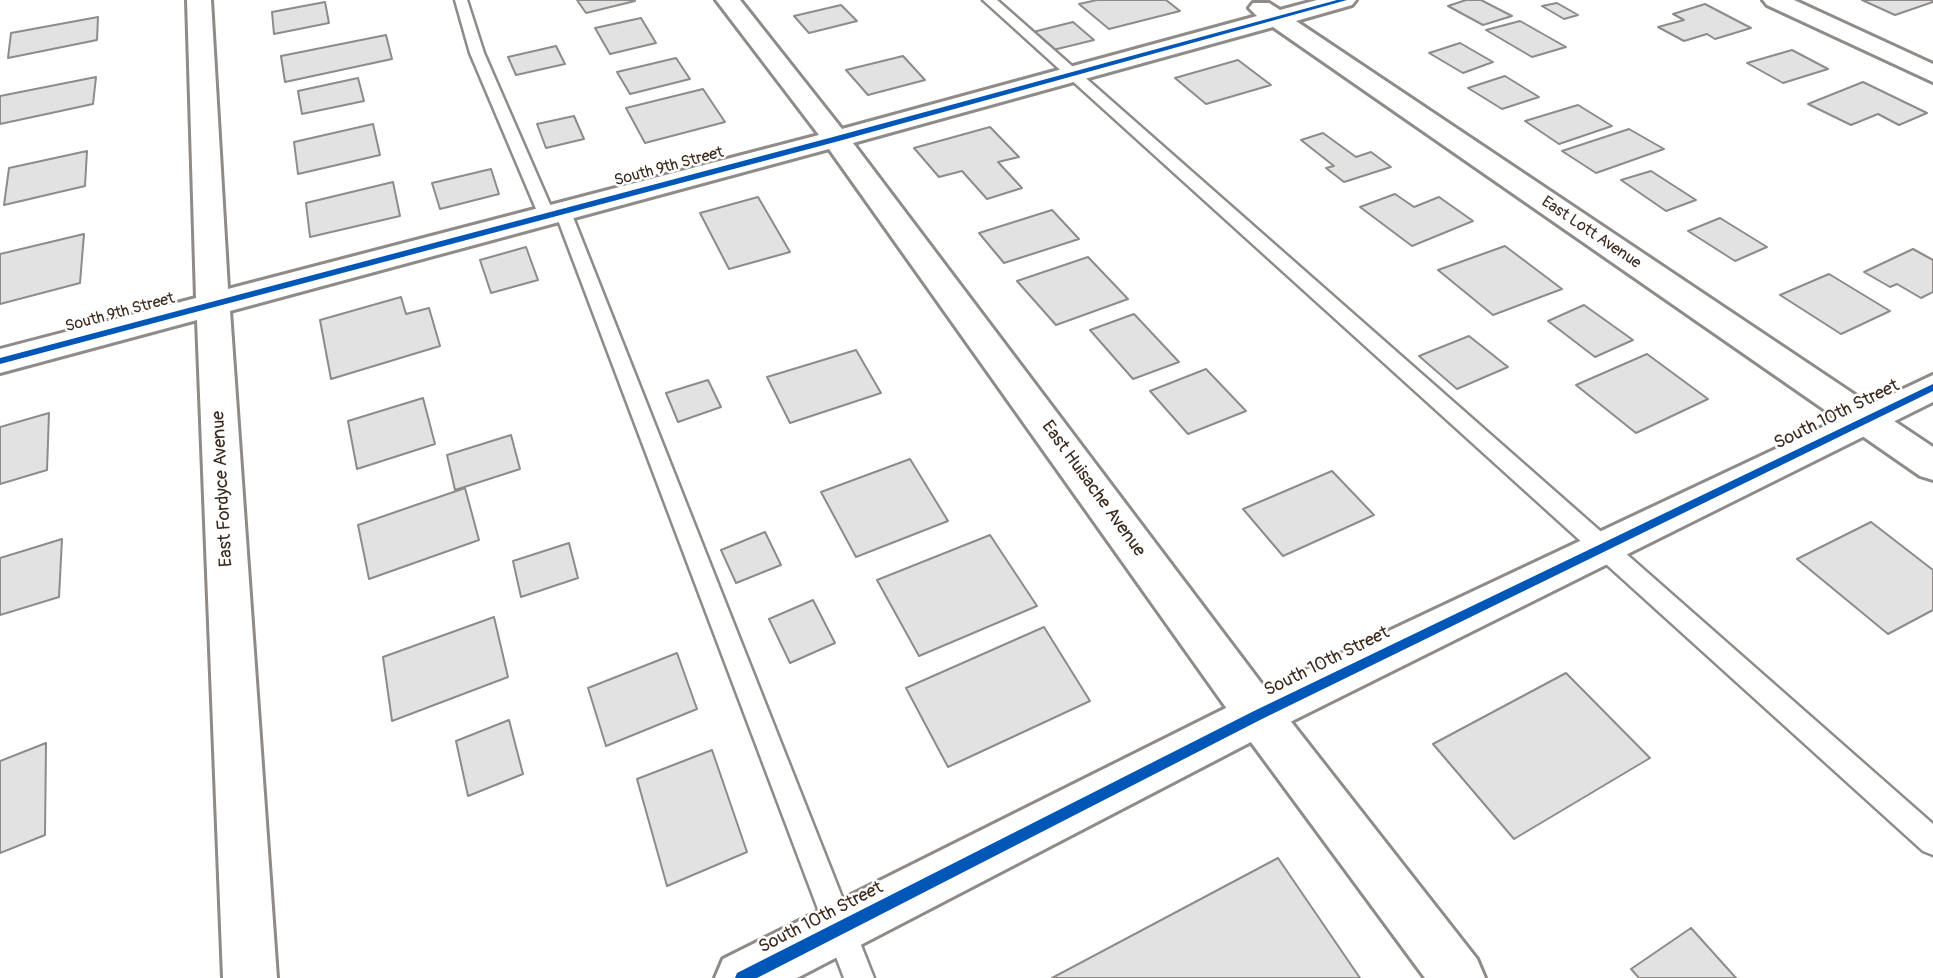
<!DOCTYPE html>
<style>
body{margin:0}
canvas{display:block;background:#fff}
</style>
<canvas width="1933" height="978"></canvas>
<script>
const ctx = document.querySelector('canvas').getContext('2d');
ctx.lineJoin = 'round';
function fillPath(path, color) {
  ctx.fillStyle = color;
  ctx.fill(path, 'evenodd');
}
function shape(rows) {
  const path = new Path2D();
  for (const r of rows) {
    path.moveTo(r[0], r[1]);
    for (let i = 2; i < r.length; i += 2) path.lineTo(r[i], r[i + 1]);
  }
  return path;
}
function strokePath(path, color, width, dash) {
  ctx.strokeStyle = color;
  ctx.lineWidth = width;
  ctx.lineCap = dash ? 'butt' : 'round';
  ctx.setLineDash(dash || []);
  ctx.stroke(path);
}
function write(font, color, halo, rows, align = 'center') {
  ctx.font = font + ' Pangolin,sans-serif';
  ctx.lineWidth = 5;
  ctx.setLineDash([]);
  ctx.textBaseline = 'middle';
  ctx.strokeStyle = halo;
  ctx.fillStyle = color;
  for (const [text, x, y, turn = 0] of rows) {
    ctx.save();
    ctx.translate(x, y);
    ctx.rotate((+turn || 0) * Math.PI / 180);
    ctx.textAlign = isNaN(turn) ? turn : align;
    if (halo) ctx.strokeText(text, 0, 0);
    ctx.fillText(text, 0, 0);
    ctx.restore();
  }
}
const building = shape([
 [577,0,634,0,635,1,586,13,577,0],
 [1097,0,1166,0,1180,11,1109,29,1079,4,1097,0],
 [1466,0,1481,0,1512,16,1483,25,1448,6,1466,0],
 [1862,0,1931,0,1933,2,1895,15,1862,0],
 [325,2,329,23,274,34,272,12,325,2],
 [1557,3,1578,15,1564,19,1542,6,1557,3],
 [1705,4,1751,28,1715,39,1707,34,1684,41,1658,27,1684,20,1673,14,1705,4],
 [841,5,857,21,809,33,794,16,841,5],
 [98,17,97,40,8,58,11,33,98,17],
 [641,18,656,43,610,54,595,28,641,18],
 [1520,21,1566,47,1532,57,1486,30,1520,21],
 [1073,22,1094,40,1053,50,1033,32,1073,22],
 [386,35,392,59,285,82,281,56,386,35],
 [1460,43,1493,62,1463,73,1429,53,1460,43],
 [556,46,565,64,516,75,508,57,556,46],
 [1792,50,1828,69,1783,83,1747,63,1792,50],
 [903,56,925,80,868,95,846,70,903,56],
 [676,58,690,79,630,94,617,72,676,58],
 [1238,60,1271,85,1206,104,1175,78,1238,60],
 [1505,76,1539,97,1502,109,1468,88,1505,76],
 [96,77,93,104,0,124,0,96,96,77],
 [358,78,364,101,302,114,298,91,358,78],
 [1863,82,1927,113,1899,125,1878,114,1851,125,1808,104,1863,82],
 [703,89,725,122,645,143,626,108,703,89],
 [1578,105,1612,126,1559,144,1525,121,1578,105],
 [574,116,584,139,546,148,537,124,574,116],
 [373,124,380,155,298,174,294,142,373,124],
 [990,127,1019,157,998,162,1022,188,987,199,962,171,939,177,914,148,990,127],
 [1629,129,1664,149,1596,173,1562,151,1629,129],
 [1323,133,1356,157,1371,152,1391,167,1344,182,1326,168,1334,166,1301,140,1323,133],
 [87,151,85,186,4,205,9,168,87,151],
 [491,169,499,194,440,209,432,183,491,169],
 [1651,171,1696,200,1666,211,1621,180,1651,171],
 [393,182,400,216,310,237,306,203,393,182],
 [1395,194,1414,207,1439,197,1473,221,1412,246,1360,207,1395,194],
 [758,197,790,252,729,269,700,213,758,197],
 [1052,210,1079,239,1004,263,979,233,1052,210],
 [1720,218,1767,247,1735,261,1688,231,1720,218],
 [84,234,80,283,0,304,0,254,84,234],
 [1505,246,1562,289,1493,315,1438,270,1505,246],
 [526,247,538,280,491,293,480,260,526,247],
 [1913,249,1933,260,1933,292,1921,298,1897,284,1890,287,1864,272,1913,249],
 [1088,257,1128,299,1056,325,1017,281,1088,257],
 [1829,274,1890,311,1841,334,1780,295,1829,274],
 [401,297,406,314,429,308,440,346,331,379,320,320,401,297],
 [1584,305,1633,340,1595,357,1548,321,1584,305],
 [1134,314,1179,362,1133,379,1090,330,1134,314],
 [1469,336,1508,367,1457,389,1419,356,1469,336],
 [856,350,881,393,790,423,767,377,856,350],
 [1647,354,1708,399,1636,433,1576,385,1647,354],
 [1206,369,1246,411,1188,434,1150,391,1206,369],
 [708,380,721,407,678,422,666,393,708,380],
 [423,398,435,444,357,469,348,421,423,398],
 [49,413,47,470,0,484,0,427,49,413],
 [511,435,520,469,455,490,447,455,511,435],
 [910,459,948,521,856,557,821,492,910,459],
 [1332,471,1374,515,1283,556,1243,509,1332,471],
 [465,488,479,540,369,579,358,525,465,488],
 [1871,522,1933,570,1933,610,1888,634,1797,559,1871,522],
 [765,532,781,565,736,583,721,550,765,532],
 [990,535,1037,606,919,656,877,580,990,535],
 [62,539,59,597,0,615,0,558,62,539],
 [569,543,578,578,521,597,513,561,569,543],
 [813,600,835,643,790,663,769,619,813,600],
 [494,617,508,677,392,721,383,657,494,617],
 [1044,627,1090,701,948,767,906,688,1044,627],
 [677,653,697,709,606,746,588,688,677,653],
 [1566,673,1650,758,1514,839,1433,744,1566,673],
 [509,720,523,774,468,796,456,741,509,720],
 [46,743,45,835,0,853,0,761,46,743],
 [712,750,747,852,667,886,637,779,712,750],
 [1278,858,1360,978,1052,978,1278,858],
 [1691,928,1736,978,1639,978,1631,969,1691,928]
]);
fillPath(building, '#e3e2e2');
strokePath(building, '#8e8b88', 2);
const service = shape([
 [455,0,467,0,484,53,555,216,553,219,541,219,539,216,470,53,455,0],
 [983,0,997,0,1933,824,1933,855,1923,851,983,0],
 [563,207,571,212,874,978,844,978,555,212,563,207]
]);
const minor = shape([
 [187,0,211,0,228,289,819,135,716,0,740,0,842,129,1257,16,1249,8,1253,3,1269,3,1280,10,1317,0,1356,0,1352,5,1296,21,1933,447,1933,480,1920,476,1273,27,853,143,1274,700,1477,959,1485,978,1425,978,1242,730,829,149,230,311,277,978,223,978,197,320,0,373,0,349,196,298,187,0],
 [1763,0,1794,0,1933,64,1933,82,1767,5,1763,0]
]);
const tertiary = shape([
 [1933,375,1933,402,1274,730,797,978,715,978,723,959,1242,700,1933,375]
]);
strokePath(service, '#8e8b88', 5);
strokePath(minor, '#8e8b88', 6);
strokePath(tertiary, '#8e8b88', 6);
fillPath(service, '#fff');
fillPath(minor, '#fff');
fillPath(tertiary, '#fff');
fillPath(shape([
 [1337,0,1347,0,839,141,0,364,0,358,833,137,1337,0],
 [1933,384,1933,391,1262,719,757,978,735,978,737,973,1254,711,1933,384]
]), '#0057b8');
write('16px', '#3b2a1e', '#fff', [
 ["South 9th Street",669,167,-15],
 ["East Lott Avenue",1591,233,34],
 ["South 9th Street",120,313,-15]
]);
write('18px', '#3b2a1e', '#fff', [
 ["South 10th Street",1837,415,-26],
 ["East Fordyce Avenue",223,489,-93],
 ["East Huisache Avenue",1093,489,54],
 ["South 10th Street",1327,662,-26],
 ["South 10th Street",821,918,-27]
]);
</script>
